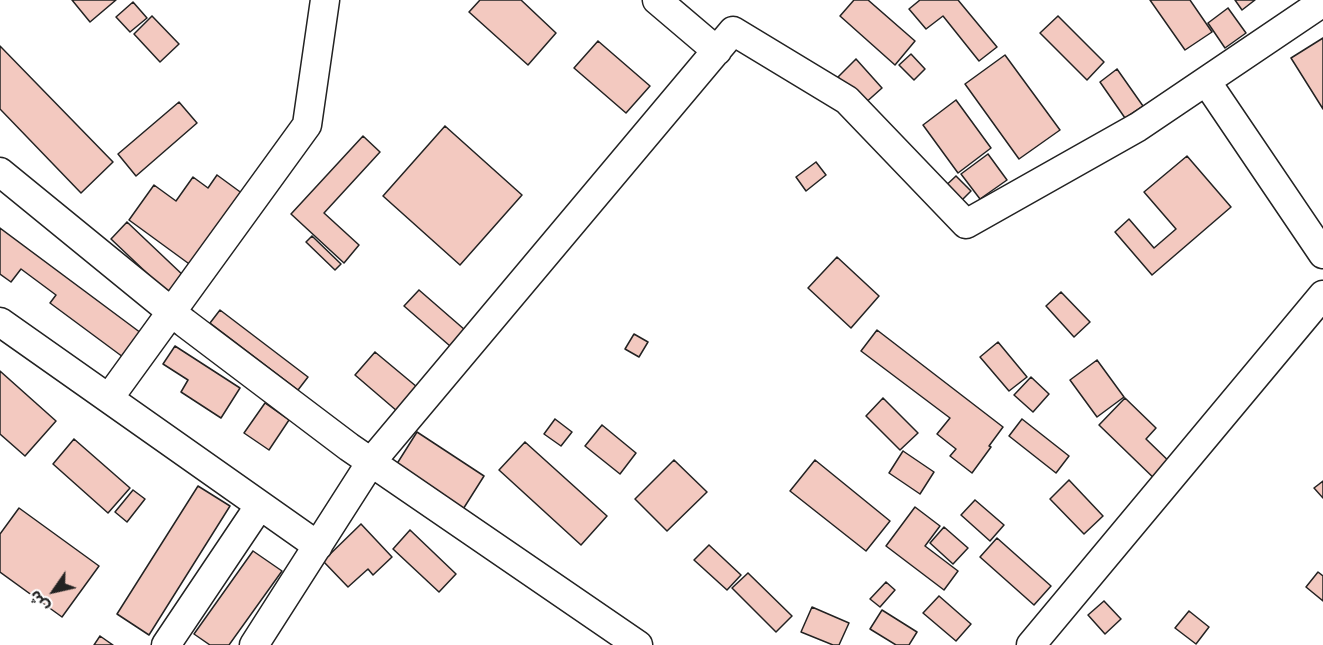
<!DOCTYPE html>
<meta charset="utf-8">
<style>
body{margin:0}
#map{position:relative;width:1323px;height:645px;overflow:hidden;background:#fff;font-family:"Fira Sans","Noto Sans Arabic",sans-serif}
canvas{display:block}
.north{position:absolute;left:24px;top:561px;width:60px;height:60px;-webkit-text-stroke:4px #fff;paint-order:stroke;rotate:236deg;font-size:16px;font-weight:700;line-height:24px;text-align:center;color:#222}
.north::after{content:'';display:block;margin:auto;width:21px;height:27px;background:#222;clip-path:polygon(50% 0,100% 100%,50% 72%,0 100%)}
</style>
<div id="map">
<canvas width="1323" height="645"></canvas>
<div class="north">ش</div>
</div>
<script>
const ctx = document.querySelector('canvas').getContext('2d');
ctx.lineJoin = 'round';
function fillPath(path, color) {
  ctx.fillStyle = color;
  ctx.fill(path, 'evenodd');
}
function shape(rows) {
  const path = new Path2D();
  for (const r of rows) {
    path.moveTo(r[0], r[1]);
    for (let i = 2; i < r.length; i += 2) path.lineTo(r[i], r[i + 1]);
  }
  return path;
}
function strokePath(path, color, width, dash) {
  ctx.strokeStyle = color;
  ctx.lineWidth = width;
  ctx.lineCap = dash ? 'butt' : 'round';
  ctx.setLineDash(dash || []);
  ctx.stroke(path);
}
const building = shape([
 [72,0,116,0,90,22,72,0],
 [480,0,521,0,556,33,528,65,469,12,480,0],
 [854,0,868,0,915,41,895,65,840,16,854,0],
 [920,0,958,0,997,47,979,61,943,16,926,29,909,9,920,0],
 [1150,0,1190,0,1212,32,1185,50,1150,0],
 [1235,0,1255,0,1242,10,1235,0],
 [133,2,147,18,130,32,116,17,133,2],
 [1228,8,1246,33,1225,48,1208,23,1228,8],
 [152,16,179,44,160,62,134,34,152,16],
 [1058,16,1104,62,1087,80,1040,33,1058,16],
 [1323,38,1323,109,1291,58,1323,38],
 [598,41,650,86,626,113,574,68,598,41],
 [0,46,113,162,81,193,0,109,0,46],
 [911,54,925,69,914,80,899,65,911,54],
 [1005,55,1060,130,1019,159,965,84,1005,55],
 [856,59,882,88,863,105,838,77,856,59],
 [1117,69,1143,106,1125,118,1100,82,1117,69],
 [956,100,991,148,958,173,923,125,956,100],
 [179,102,197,123,136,176,118,154,179,102],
 [445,126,522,195,460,265,383,196,445,126],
 [363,136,380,152,324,213,359,245,344,263,291,214,363,136],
 [988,154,1007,180,980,199,961,174,988,154],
 [1187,156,1231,207,1152,275,1115,232,1129,219,1154,248,1176,229,1144,192,1187,156],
 [816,162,826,175,806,191,796,177,816,162],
 [217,175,243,194,192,266,129,220,154,185,176,201,193,177,208,188,217,175],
 [956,176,971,191,956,206,940,191,956,176],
 [127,222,186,278,171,296,111,239,127,222],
 [0,228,145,336,127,360,50,303,56,295,21,269,11,282,0,274,0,228],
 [312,236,341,264,335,270,306,242,312,236],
 [837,257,879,296,851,328,808,288,837,257],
 [419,290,465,330,450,346,404,306,419,290],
 [1061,292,1090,322,1074,337,1046,306,1061,292],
 [220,310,308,377,298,390,210,323,220,310],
 [877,330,1003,427,989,446,991,447,972,473,950,456,956,449,937,434,950,418,861,351,877,330],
 [634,334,648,342,639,357,625,349,634,334],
 [998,342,1027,377,1009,391,980,357,998,342],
 [175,346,240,388,221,418,181,392,188,380,163,364,175,346],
 [375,352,417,387,397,411,355,375,375,352],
 [1097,360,1124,397,1097,417,1070,380,1097,360],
 [0,371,56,421,25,456,0,434,0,371],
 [1031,377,1049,394,1033,412,1014,395,1031,377],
 [883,398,918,433,900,450,866,416,883,398],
 [1125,398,1156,428,1146,439,1177,469,1161,485,1099,425,1125,398],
 [265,403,289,420,269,450,244,433,265,403],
 [555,419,572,432,561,446,544,434,555,419],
 [1022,419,1069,456,1056,473,1009,436,1022,419],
 [602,425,636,453,620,474,585,446,602,425],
 [417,432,484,476,460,514,393,470,417,432],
 [74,439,130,488,108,513,53,464,74,439],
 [525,442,607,516,581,545,499,470,525,442],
 [903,451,934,472,920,494,889,473,903,451],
 [674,460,707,492,667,531,635,499,674,460],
 [815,460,890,521,866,551,790,491,815,460],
 [1069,480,1103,516,1084,534,1050,499,1069,480],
 [1323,481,1323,498,1314,488,1323,481],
 [198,486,230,506,149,635,117,614,198,486],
 [133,490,145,499,127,522,115,512,133,490],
 [975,500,1004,525,990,541,961,515,975,500],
 [915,507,940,526,925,546,958,571,944,590,886,546,915,507],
 [19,508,99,566,62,617,0,572,0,534,19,508],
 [361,524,392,557,373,575,368,569,348,587,323,561,361,524],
 [944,527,968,548,953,564,930,543,944,527],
 [410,530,456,574,439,592,393,549,410,530],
 [997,538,1051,586,1034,605,980,557,997,538],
 [709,545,741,575,727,590,694,560,709,545],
 [253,551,282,571,229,645,210,645,194,634,253,551],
 [1318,572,1323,576,1323,601,1306,587,1318,572],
 [748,573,792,616,776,632,732,588,748,573],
 [886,582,895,590,880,607,870,599,886,582],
 [939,596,971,624,956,641,923,613,939,596],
 [1104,601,1121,619,1105,634,1088,615,1104,601],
 [812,607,849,623,839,645,833,645,801,632,812,607],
 [882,610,917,632,909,645,896,645,870,629,882,610],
 [1189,611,1209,627,1196,644,1175,628,1189,611],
 [100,636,113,645,94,645,100,636]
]);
fillPath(building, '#f3c9c0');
strokePath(building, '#222', 1.5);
const street = shape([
 [657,0,717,51],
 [1206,81,1323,254],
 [0,172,185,323,349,447,638,645],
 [0,322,318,546],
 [109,398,307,125,325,0],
 [166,645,260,505],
 [254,645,371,462,733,31,847,100,966,224,1138,127,1323,2],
 [1031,645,1323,295]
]);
strokePath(street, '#222', 31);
strokePath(street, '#fff', 28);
</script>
